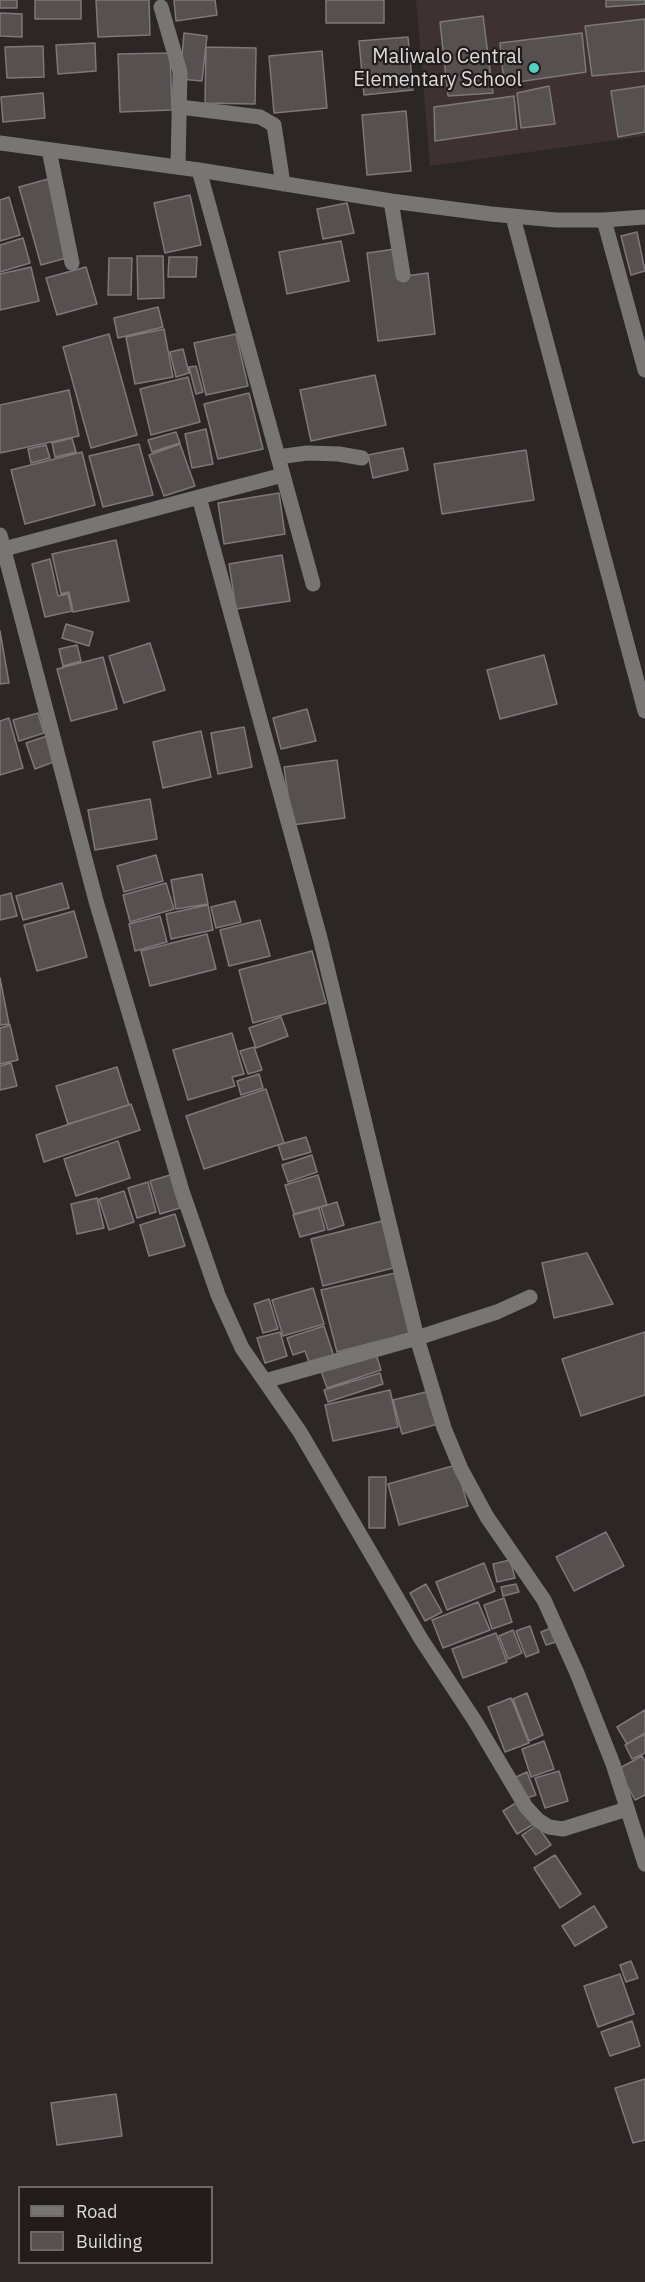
<!DOCTYPE html>
<style>
body{margin:0}
#map{position:relative;width:645px;height:2282px;overflow:hidden;background:#2d2627;font-family:"IBM Plex Sans",sans-serif}
canvas{display:block}
.legend{position:absolute;left:18px;top:2186px;width:195px;height:78px;box-sizing:border-box;background:#231c1d;border:2px solid #6e6869;margin:0;padding:8px 10px;list-style:none;font-size:18px;color:#dfdbdb}
.legend li{display:flex;align-items:center;gap:12px;height:30px}
.legend b{width:30px;border:2px solid #6e6869}
</style>
<div id="map">
<canvas width="645" height="2282"></canvas>
<ul class="legend">
<li><b style="height:8px;background:#787575"></b>Road</li>
<li><b style="height:16px;background:#575051"></b>Building</li>
</ul>
</div>
<script>
const ctx = document.querySelector('canvas').getContext('2d');
ctx.lineJoin = 'round';
function fillPath(path, color) {
  ctx.fillStyle = color;
  ctx.fill(path, 'evenodd');
}
function shape(rows) {
  const path = new Path2D();
  for (const r of rows) {
    path.moveTo(r[0], r[1]);
    for (let i = 2; i < r.length; i += 2) path.lineTo(r[i], r[i + 1]);
  }
  return path;
}
function strokePath(path, color, width, dash) {
  ctx.strokeStyle = color;
  ctx.lineWidth = width;
  ctx.lineCap = dash ? 'butt' : 'round';
  ctx.setLineDash(dash || []);
  ctx.stroke(path);
}
function write(font, color, halo, rows, align = 'center') {
  ctx.font = font + ' "IBM Plex Sans",sans-serif';
  ctx.lineWidth = 4.5;
  ctx.setLineDash([]);
  ctx.textBaseline = 'middle';
  ctx.strokeStyle = halo;
  ctx.fillStyle = color;
  for (const [text, x, y, turn = 0] of rows) {
    ctx.save();
    ctx.translate(x, y);
    ctx.rotate((+turn || 0) * Math.PI / 180);
    ctx.textAlign = isNaN(turn) ? turn : align;
    if (halo) ctx.strokeText(text, 0, 0);
    ctx.fillText(text, 0, 0);
    ctx.restore();
  }
}
fillPath(shape([
 [416,0,645,0,645,136,430,166]
]), '#3e3132');
const building = shape([
 [0,0,17,0,17,8,0,8,0,0],
 [35,0,81,0,81,19,35,19,35,0],
 [96,0,149,0,150,35,98,37,96,0],
 [174,0,215,0,217,15,176,21,174,0],
 [326,0,384,0,384,23,326,23,326,0],
 [606,0,645,0,645,4,606,7,606,0],
 [0,13,22,14,22,37,0,36,0,13],
 [483,16,493,93,448,96,440,22,483,16],
 [645,19,645,71,592,76,585,26,645,19],
 [184,33,207,36,202,81,180,79,184,33],
 [582,33,586,72,504,84,500,43,582,33],
 [408,37,413,90,364,95,359,41,408,37],
 [95,43,96,71,58,74,56,45,95,43],
 [43,46,44,77,7,78,5,47,43,46],
 [206,47,256,48,255,104,205,103,206,47],
 [322,51,327,108,274,113,269,56,322,51],
 [170,53,172,110,120,112,118,54,170,53],
 [549,86,555,124,521,128,517,93,549,86],
 [645,86,645,132,618,137,611,91,645,86],
 [43,93,45,118,3,122,1,97,43,93],
 [514,96,517,129,435,141,434,107,514,96],
 [406,111,411,171,367,175,362,115,406,111],
 [48,179,70,257,41,265,19,187,48,179],
 [190,195,201,245,165,253,154,203,190,195],
 [9,197,20,235,0,241,0,200,9,197],
 [347,203,354,233,323,239,317,209,347,203],
 [637,232,645,271,631,275,621,236,637,232],
 [23,238,30,263,0,272,0,245,23,238],
 [341,241,349,281,287,294,279,252,341,241],
 [395,249,398,277,428,273,435,334,378,341,367,253,395,249],
 [137,256,163,256,164,298,138,299,137,256],
 [169,257,197,257,196,277,168,277,169,257],
 [109,258,132,258,131,295,108,295,109,258],
 [31,267,39,301,0,310,0,274,31,267],
 [86,267,97,304,57,315,46,278,86,267],
 [158,307,163,327,118,338,114,318,158,307],
 [164,329,173,377,135,384,126,337,164,329],
 [109,334,137,435,91,448,63,347,109,334],
 [236,334,248,386,206,395,194,343,236,334],
 [183,349,189,373,176,377,170,352,183,349],
 [196,366,203,392,196,394,189,367,196,366],
 [375,375,386,425,311,441,300,390,375,375],
 [188,377,200,422,151,435,140,389,188,377],
 [69,390,79,436,0,453,0,405,69,390],
 [249,393,263,449,218,459,204,404,249,393],
 [206,429,213,464,192,468,185,434,206,429],
 [176,432,180,443,152,452,148,440,176,432],
 [72,438,76,452,55,457,52,443,72,438],
 [139,444,153,495,103,507,89,456,139,444],
 [180,444,195,486,164,496,149,455,180,444],
 [46,445,50,458,31,463,28,449,46,445],
 [403,448,408,470,373,478,368,455,403,448],
 [526,450,534,500,442,514,434,464,526,450],
 [82,452,95,505,25,524,11,470,82,452],
 [279,493,285,534,224,544,218,503,279,493],
 [116,540,129,601,73,612,69,592,61,594,52,554,116,540],
 [282,555,290,601,236,609,229,564,282,555],
 [50,559,58,596,68,594,72,611,45,617,32,564,50,559],
 [66,624,93,632,89,646,62,638,66,624],
 [0,631,9,683,0,684,0,631],
 [150,643,165,690,124,703,109,656,150,643],
 [77,645,81,661,63,666,59,649,77,645],
 [544,655,557,704,500,719,487,670,544,655],
 [103,657,117,709,71,721,57,669,103,657],
 [307,709,316,741,281,749,273,718,307,709],
 [38,713,44,733,19,741,13,720,38,713],
 [9,718,23,768,0,775,0,721,9,718],
 [244,727,252,767,218,774,211,733,244,727],
 [201,731,211,777,163,788,153,742,201,731],
 [47,736,56,761,35,769,26,743,47,736],
 [337,760,345,818,292,825,284,767,337,760],
 [150,799,157,839,95,850,88,810,150,799],
 [156,855,163,881,124,892,117,866,156,855],
 [202,874,208,904,176,909,171,880,202,874],
 [62,883,69,908,23,920,16,896,62,883],
 [166,883,174,909,130,922,123,895,166,883],
 [11,893,17,916,0,920,0,896,11,893],
 [235,901,241,922,216,928,211,907,235,901],
 [208,905,213,930,171,939,166,914,208,905],
 [74,911,87,957,37,971,24,925,74,911],
 [160,916,167,942,135,951,129,924,160,916],
 [260,920,270,956,229,966,220,930,260,920],
 [207,934,216,969,150,986,141,951,207,934],
 [312,951,326,1003,253,1023,239,970,312,951],
 [0,978,9,1024,0,1025,0,978],
 [281,1017,288,1036,256,1048,249,1028,281,1017],
 [10,1025,18,1060,0,1064,0,1028,10,1025],
 [232,1033,244,1074,232,1077,235,1086,188,1100,173,1050,232,1033],
 [254,1047,262,1070,248,1074,240,1051,254,1047],
 [11,1063,17,1086,0,1090,0,1066,11,1063],
 [117,1067,129,1105,68,1124,56,1086,117,1067],
 [259,1074,263,1088,241,1095,237,1081,259,1074],
 [266,1089,284,1143,204,1169,186,1116,266,1089],
 [131,1104,140,1130,44,1162,36,1135,131,1104],
 [306,1137,311,1152,283,1160,278,1145,306,1137],
 [118,1141,130,1178,76,1196,64,1159,118,1141],
 [312,1155,317,1172,288,1182,282,1165,312,1155],
 [170,1175,180,1208,160,1214,150,1181,170,1175],
 [318,1175,327,1205,294,1214,285,1185,318,1175],
 [148,1182,156,1212,137,1218,128,1188,148,1182],
 [124,1191,134,1222,109,1230,99,1199,124,1191],
 [97,1198,104,1228,77,1234,71,1204,97,1198],
 [337,1202,344,1225,328,1230,321,1207,337,1202],
 [319,1208,325,1230,300,1237,293,1215,319,1208],
 [175,1214,185,1246,149,1256,140,1225,175,1214],
 [382,1221,393,1268,323,1286,311,1239,382,1221],
 [587,1253,613,1304,554,1318,542,1263,587,1253],
 [395,1273,410,1333,337,1352,321,1290,395,1273],
 [313,1288,324,1324,283,1336,272,1300,313,1288],
 [269,1299,278,1329,263,1333,254,1304,269,1299],
 [324,1326,334,1357,310,1365,305,1351,293,1355,287,1338,324,1326],
 [280,1332,287,1356,265,1363,257,1338,280,1332],
 [645,1332,645,1395,581,1416,562,1359,645,1332],
 [376,1354,381,1370,327,1388,321,1371,376,1354],
 [380,1373,383,1384,328,1402,324,1390,380,1373],
 [390,1390,398,1427,333,1441,325,1405,390,1390],
 [430,1391,438,1424,402,1434,393,1400,430,1391],
 [456,1465,468,1506,399,1525,388,1484,456,1465],
 [369,1477,386,1477,385,1528,369,1528,369,1477],
 [606,1532,624,1566,574,1591,556,1557,606,1532],
 [510,1560,515,1578,497,1582,493,1564,510,1560],
 [484,1563,495,1591,447,1610,436,1582,484,1563],
 [426,1584,442,1612,425,1621,410,1593,426,1584],
 [516,1584,519,1592,503,1596,501,1587,516,1584],
 [504,1598,512,1622,492,1629,484,1605,504,1598],
 [478,1602,490,1630,443,1648,432,1620,478,1602],
 [530,1626,539,1652,526,1657,516,1631,530,1626],
 [551,1628,556,1642,546,1645,541,1632,551,1628],
 [513,1630,522,1653,508,1659,499,1636,513,1630],
 [496,1633,507,1662,463,1678,452,1649,496,1633],
 [527,1693,543,1735,529,1741,513,1699,527,1693],
 [511,1698,529,1743,505,1752,488,1707,511,1698],
 [645,1710,645,1733,627,1744,617,1727,645,1710],
 [645,1734,645,1753,632,1759,625,1745,645,1734],
 [544,1741,554,1769,531,1777,522,1749,544,1741],
 [642,1756,645,1761,645,1795,635,1800,618,1769,642,1756],
 [559,1771,568,1801,545,1808,535,1778,559,1771],
 [527,1772,536,1795,524,1799,516,1777,527,1772],
 [519,1801,534,1824,517,1834,503,1811,519,1801],
 [537,1825,551,1845,536,1855,522,1835,537,1825],
 [555,1855,581,1894,560,1908,534,1868,555,1855],
 [594,1906,607,1927,575,1946,562,1926,594,1906],
 [631,1961,638,1978,626,1982,620,1965,631,1961],
 [620,1974,634,2014,598,2027,584,1986,620,1974],
 [632,2021,640,2046,610,2056,601,2032,632,2021],
 [645,2079,645,2140,633,2143,615,2088,645,2079],
 [116,2094,122,2136,57,2145,51,2103,116,2094]
]);
fillPath(building, '#575051');
strokePath(building, '#7f7778', 1.5);
strokePath(shape([
 [161,7,180,72,178,167],
 [180,107,260,117,274,125,283,184],
 [0,143,199,170,391,201,491,214,556,220,604,220,645,217],
 [49,150,72,263],
 [199,170,313,584],
 [391,201,403,275],
 [513,217,645,711],
 [604,220,645,370],
 [278,457,307,453,339,454,362,458],
 [283,475,199,497,320,938,417,1338,444,1428,461,1469,487,1517,544,1600,577,1673,613,1764,645,1864],
 [0,535,96,901,182,1191,218,1295,242,1348,300,1432,421,1639,475,1721,526,1807,538,1820,549,1827,563,1829,627,1809],
 [4,549,199,497],
 [265,1381,417,1338,497,1312,530,1297]
]), '#787575', 15);
for (const [x, y, r, color] of [
 [534,68,6,"#55cec6"]
]) {
  const dot = new Path2D();
  dot.arc(x, y, r, 0, 2 * Math.PI);
  ctx.fillStyle = color;
  ctx.fill(dot);
  strokePath(dot, '#231c1d', 2);
}
write('20px', '#dfdbdb', '#231c1d', [
 ["Maliwalo Central",522,57],
 ["Elementary School",522,80]
], 'right');
</script>
